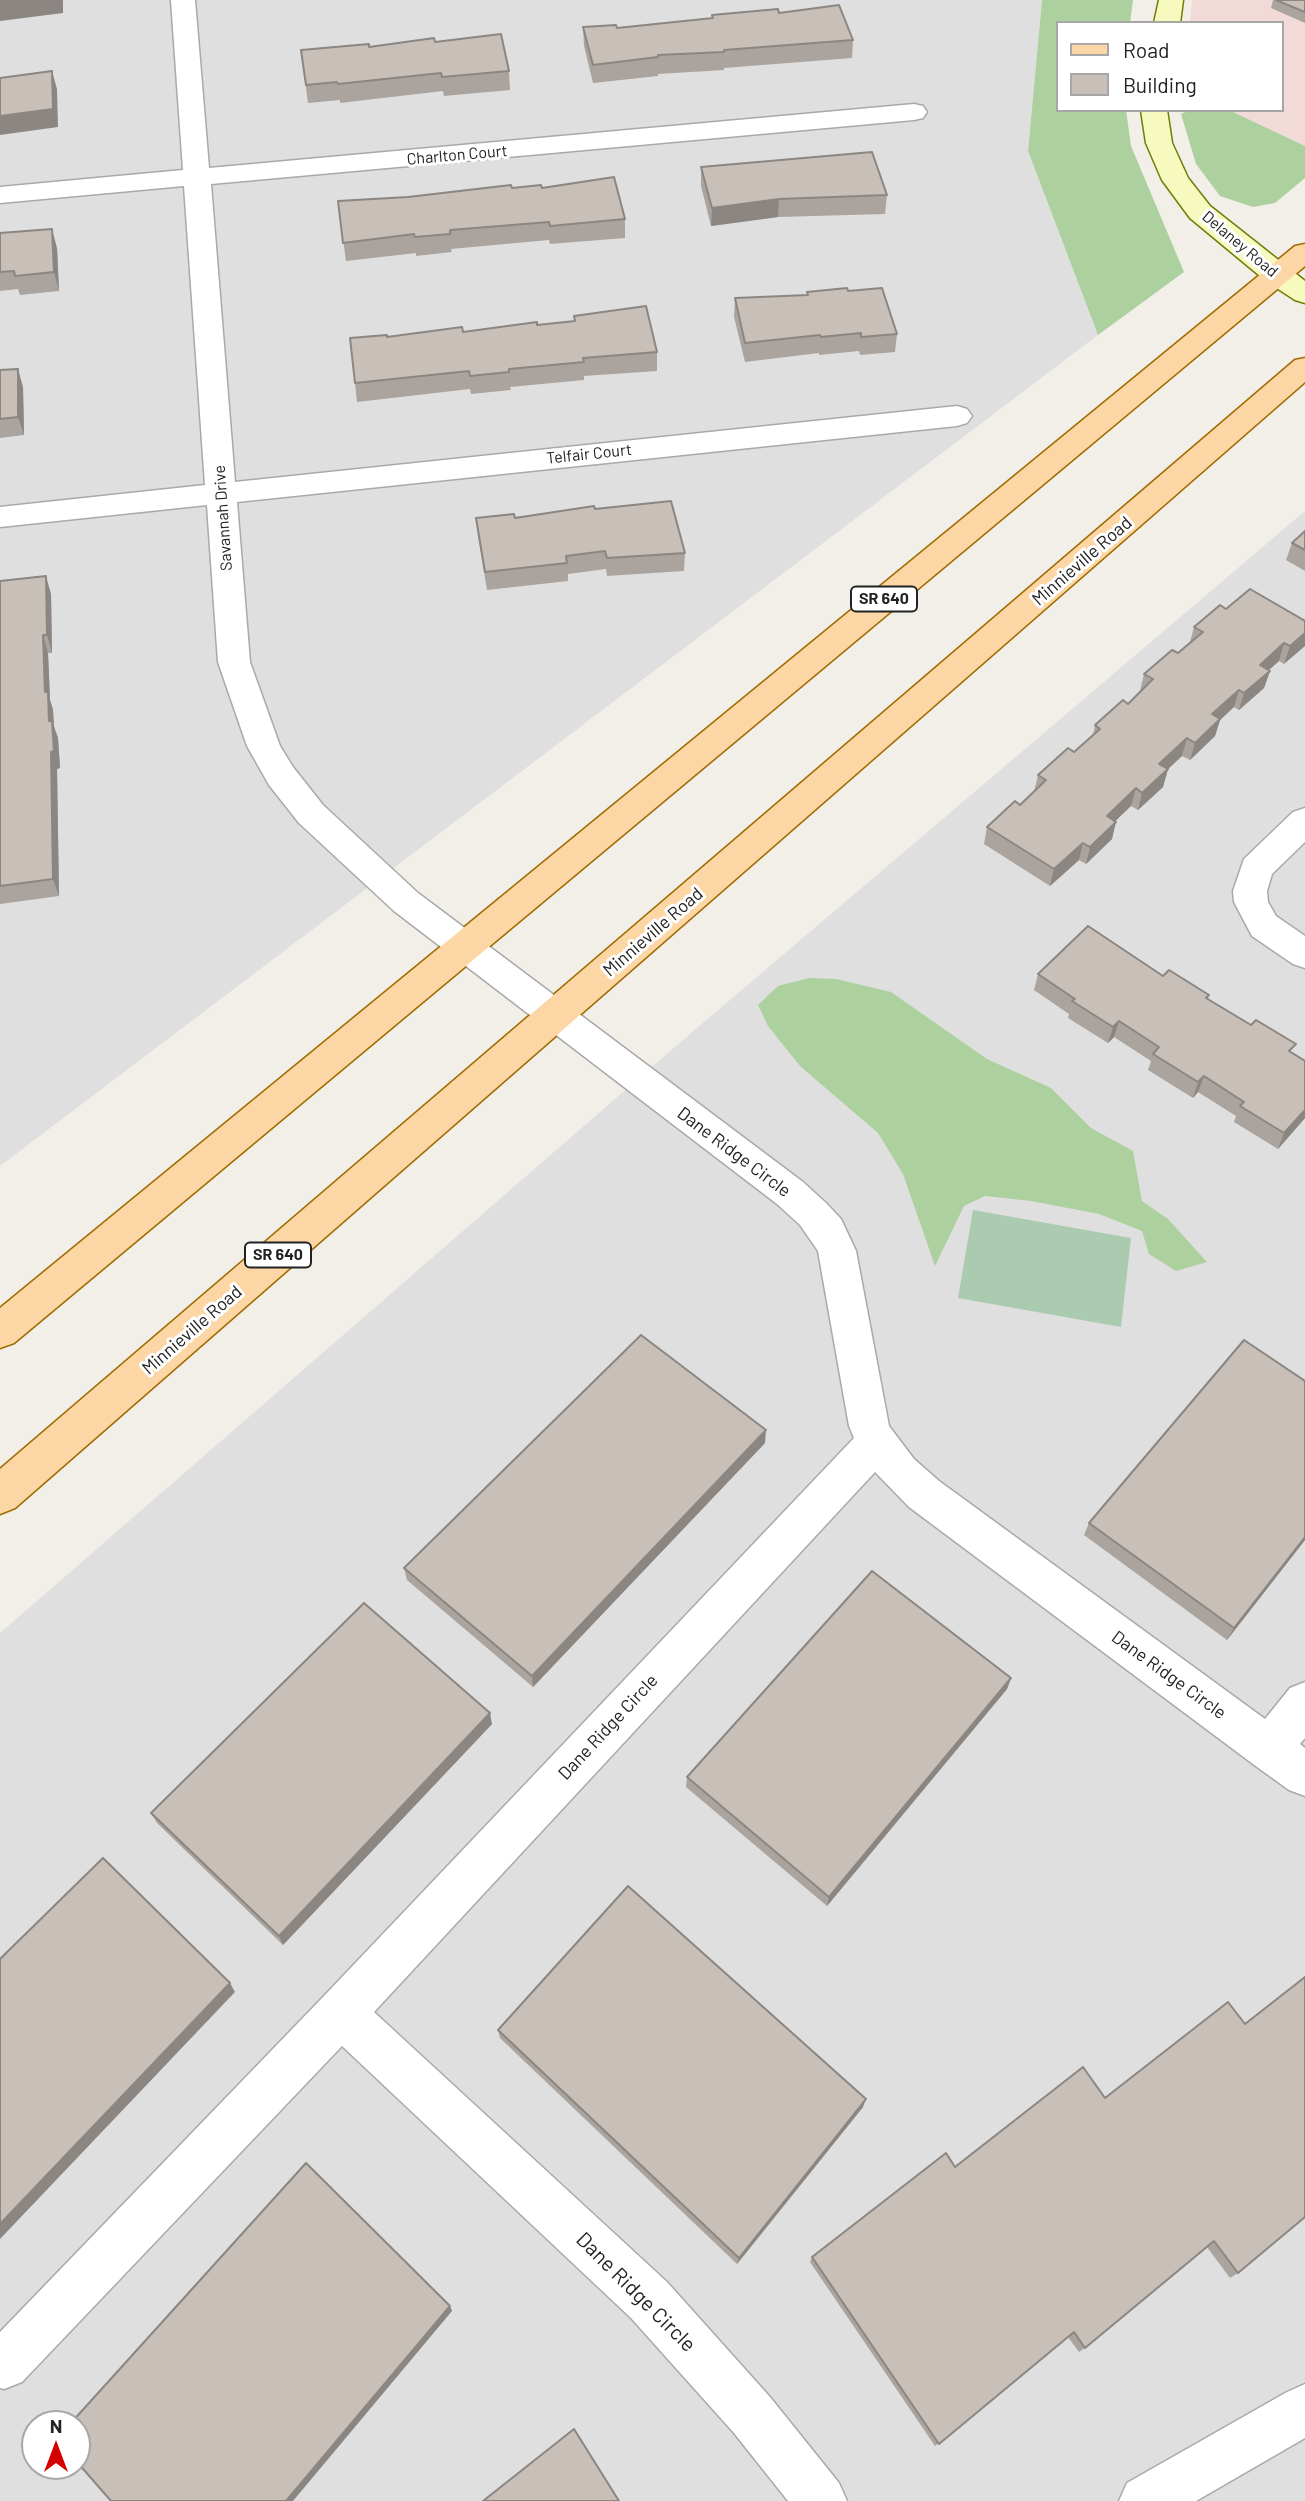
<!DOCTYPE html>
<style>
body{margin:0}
#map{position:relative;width:1305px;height:2501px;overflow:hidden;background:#f2efe9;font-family:Barlow,sans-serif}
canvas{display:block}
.legend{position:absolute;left:1056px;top:21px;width:228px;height:91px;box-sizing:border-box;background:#fff;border:2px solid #a7a7a7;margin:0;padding:9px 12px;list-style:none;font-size:21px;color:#222}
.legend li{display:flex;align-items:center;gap:14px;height:35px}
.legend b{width:35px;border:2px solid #a7a7a7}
.north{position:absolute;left:21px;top:2410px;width:70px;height:70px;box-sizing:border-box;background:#fff;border:2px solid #a7a7a7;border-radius:50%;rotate:0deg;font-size:19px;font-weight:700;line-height:28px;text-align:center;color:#222}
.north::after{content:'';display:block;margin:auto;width:24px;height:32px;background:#d40000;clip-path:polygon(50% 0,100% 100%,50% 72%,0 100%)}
</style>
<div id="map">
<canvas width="1305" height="2501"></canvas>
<ul class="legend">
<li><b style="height:9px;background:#fcd6a4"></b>Road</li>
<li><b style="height:19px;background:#c7bfb8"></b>Building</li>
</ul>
<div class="north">N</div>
</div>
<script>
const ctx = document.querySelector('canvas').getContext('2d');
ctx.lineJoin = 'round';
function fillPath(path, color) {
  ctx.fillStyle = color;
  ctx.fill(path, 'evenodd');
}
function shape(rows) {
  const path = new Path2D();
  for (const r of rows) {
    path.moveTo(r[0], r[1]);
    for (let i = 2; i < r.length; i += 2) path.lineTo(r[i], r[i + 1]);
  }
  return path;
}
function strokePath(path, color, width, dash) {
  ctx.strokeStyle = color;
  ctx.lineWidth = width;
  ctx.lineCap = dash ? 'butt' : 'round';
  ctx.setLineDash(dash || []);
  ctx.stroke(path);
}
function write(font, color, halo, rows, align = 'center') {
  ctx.font = font + ' Barlow,sans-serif';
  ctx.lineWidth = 6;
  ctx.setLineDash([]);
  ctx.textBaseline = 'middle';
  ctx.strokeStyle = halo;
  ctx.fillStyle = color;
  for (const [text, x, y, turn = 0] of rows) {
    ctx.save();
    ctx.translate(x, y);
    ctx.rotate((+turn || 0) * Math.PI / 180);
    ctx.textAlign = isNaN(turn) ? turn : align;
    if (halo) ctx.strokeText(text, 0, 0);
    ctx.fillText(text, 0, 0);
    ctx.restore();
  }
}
fillPath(shape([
 [0,0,1042,0,1028,151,1098,335,0,1166],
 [1305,511,1305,2501,0,2501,0,1633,691,1033],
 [35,2424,77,2424,77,2466,35,2466]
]), '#e0dfdf');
fillPath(shape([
 [1192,0,1305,0,1305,146,1229,110,1282,110,1282,23,1190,23]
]), '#f2dad9');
fillPath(shape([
 [1042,0,1133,0,1130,23,1058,23,1058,110,1126,110,1131,146,1184,272,1098,335,1028,151],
 [1190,110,1229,110,1305,146,1305,178,1275,203,1253,207,1220,196,1196,164,1181,114],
 [809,978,836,979,891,992,987,1059,1051,1088,1091,1128,1133,1151,1142,1201,1168,1219,1207,1262,1176,1271,1149,1254,1142,1231,1099,1214,1031,1201,985,1196,964,1206,935,1266,903,1174,878,1133,800,1066,768,1026,758,1005,778,986]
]), '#add19e');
fillPath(shape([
 [973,1210,1131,1238,1121,1327,958,1298]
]), '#aacbaf');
const street = shape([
 [171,0,195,0,209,168,914,104,923,106,927,112,923,118,914,120,211,184,235,482,957,406,967,409,972,416,967,423,957,426,237,502,250,662,280,746,293,767,323,805,418,893,803,1182,826,1203,841,1219,856,1251,889,1426,914,1459,939,1481,1265,1719,1290,1688,1305,1682,1305,1738,1300,1744,1305,1748,1305,1796,1289,1790,1253,1764,909,1507,875,1472,374,2012,667,2282,770,2397,839,2483,847,2501,788,2501,734,2433,631,2318,342,2046,22,2382,4,2389,0,2388,0,2332,324,1996,854,1438,849,1426,818,1251,800,1225,777,1204,394,911,299,823,269,785,247,746,218,662,207,505,0,527,0,507,205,485,184,186,0,203,0,187,183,170,171,0],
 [1305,808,1305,842,1272,874,1267,891,1268,902,1276,916,1305,936,1305,968,1293,964,1252,936,1234,902,1233,891,1244,859,1293,812,1305,808],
 [1305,2384,1305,2438,1196,2501,1119,2501,1127,2483,1287,2392,1305,2384]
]);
const secondary = shape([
 [1159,0,1183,0,1180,23,1154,23,1159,0],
 [1141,110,1167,110,1172,143,1188,178,1210,206,1305,281,1305,303,1295,300,1266,281,1190,218,1162,180,1146,143,1141,110]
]);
const primary = shape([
 [1305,244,1305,266,14,1343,0,1348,0,1308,1295,246,1305,244],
 [1305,358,1305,382,15,1508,0,1514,0,1469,1295,360,1305,358]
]);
strokePath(street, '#a9a9a9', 3);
strokePath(secondary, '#707d05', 3);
strokePath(primary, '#a06b00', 3);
fillPath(street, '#fff');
fillPath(secondary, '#f7fabf');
fillPath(primary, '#fcd6a4');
fillPath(shape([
 [1273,0,1305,0,1305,23,1271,8],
 [779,13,853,40,852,58,724,68,724,70,658,74,658,76,593,83,584,46,583,27,617,28,712,18,712,15],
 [435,42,509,71,510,90,444,96,443,91,340,103,340,100,308,103,301,50,369,47],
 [701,167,887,195,885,214,778,217,711,226,701,186],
 [512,188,542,188,625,219,625,238,550,244,549,240,451,249,452,252,416,256,416,253,346,261,338,201,408,197],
 [0,233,57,248,59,291,20,295,18,289,0,291],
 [848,291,897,334,895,352,860,355,859,351,819,355,819,353,745,362,734,317,735,298,807,295,807,292],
 [574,316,657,352,657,371,584,376,584,380,510,387,511,390,471,394,470,389,357,402,350,338,387,337,463,332,574,321],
 [0,370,23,387,24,435,0,438],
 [595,509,685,553,684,571,607,576,606,569,568,574,568,581,487,590,478,536,476,518,515,518],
 [1305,531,1305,571,1286,560,1292,543],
 [0,581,51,594,52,653,48,653,50,700,53,710,54,726,58,738,60,768,57,769,59,896,0,904],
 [1226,609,1305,621,1284,664,1279,661,1269,670,1270,671,1264,688,1239,710,1234,707,1220,720,1215,736,1190,760,1182,756,1168,769,1163,787,1138,810,1131,806,1115,821,1112,839,1086,864,1079,860,1050,886,984,844,987,827,1020,805,1034,792,1038,775,1074,752,1093,735,1095,725,1128,704,1141,692,1140,691,1144,674,1178,653,1190,642,1194,627],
 [1038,974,1163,976,1209,995,1208,999,1292,1053,1305,1118,1278,1149,1234,1122,1236,1116,1198,1092,1193,1098,1148,1070,1151,1061,1114,1037,1108,1043,1068,1018,1069,1014,1034,990],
 [765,1443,533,1687,407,1580,404,1568],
 [1089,1523,1305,1540,1227,1640,1084,1535],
 [1011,1678,1007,1689,827,1906,686,1787,687,1777],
 [492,1724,283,1945,157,1823,151,1813],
 [498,2030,863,2107,737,2264,500,2038],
 [1105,2098,1238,2273,1230,2278,1207,2247,1085,2348,1079,2352,1068,2337,935,2446,810,2262,812,2257,955,2167]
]), '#aba49e');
fillPath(shape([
 [16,0,63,0,63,13,0,21,0,2],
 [52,71,57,89,58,127,0,135,0,116],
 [779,199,778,217,711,226,712,208],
 [52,229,57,248,59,291,54,272],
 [18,369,23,387,24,435,18,417],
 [46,576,51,594,52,653,47,635],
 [1305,633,1305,646,1284,664,1290,646],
 [43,635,48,653,50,700,53,710,54,727,58,738,60,768,57,769,59,896,53,879,49,721,45,692],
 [1284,643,1279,661,1254,683,1260,665],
 [1270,671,1264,688,1239,710,1244,693],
 [1239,690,1234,707,1220,720,1215,736,1190,760,1195,743,1212,714],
 [1187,738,1182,756,1155,781,1159,764],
 [1168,769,1163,787,1138,810,1142,793],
 [1136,788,1131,806,1103,833,1107,816],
 [1116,822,1112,839,1086,864,1090,847],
 [1083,843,1079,860,1050,886,1054,869],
 [1119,1021,1114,1037,1108,1043,1113,1027],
 [1204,1076,1198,1092,1193,1098,1198,1082],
 [1305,1110,1305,1118,1278,1149,1284,1133],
 [766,1430,765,1443,533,1687,532,1676],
 [1305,1537,1305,1540,1227,1640,1234,1628],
 [1011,1678,1007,1689,827,1906,829,1897],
 [490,1713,492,1724,283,1945,279,1936],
 [230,1983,235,1992,0,2239,0,2224],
 [866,2099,863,2107,737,2264,739,2258],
 [450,2306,452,2311,293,2501,286,2501]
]), '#8b8681');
const building = shape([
 [0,0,16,0,0,2,0,0],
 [1276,0,1305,0,1305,12,1276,0],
 [839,5,853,40,724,50,724,52,658,55,658,57,593,65,583,27,616,25,617,28,713,18,712,15,778,9,779,13,839,5],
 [501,34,509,71,442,77,441,73,338,84,337,82,306,85,301,50,369,44,369,47,434,38,435,42,501,34],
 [52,71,53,109,0,116,0,78,52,71],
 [872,152,887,195,779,199,712,208,701,167,872,152],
 [614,177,625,219,550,226,549,222,450,230,450,234,415,237,414,234,343,243,338,201,408,197,511,185,512,188,541,185,542,188,614,177],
 [52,229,54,272,15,276,14,271,0,272,0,233,52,229],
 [847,288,848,291,882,288,897,334,861,337,861,333,821,337,820,335,745,343,735,298,808,295,807,292,847,288],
 [646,306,657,352,583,358,584,362,509,369,509,372,470,376,469,371,355,383,350,338,387,335,387,337,462,327,463,332,537,322,537,325,575,321,574,316,646,306],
 [18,369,18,417,0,419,0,370,18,369],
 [671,501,685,553,607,558,605,551,566,556,567,563,485,572,476,518,514,514,515,518,594,506,595,509,671,501],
 [1305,531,1305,550,1292,543,1305,531],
 [46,576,47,635,43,635,45,692,48,692,49,721,52,721,54,751,51,752,53,879,0,886,0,581,46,576],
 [1250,589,1305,621,1305,633,1290,646,1284,643,1260,665,1270,671,1244,693,1239,690,1212,714,1220,719,1195,743,1187,738,1159,764,1168,769,1142,793,1136,788,1107,816,1116,822,1090,847,1083,843,1054,869,987,827,1015,801,1020,805,1046,780,1038,775,1068,748,1074,752,1100,729,1095,725,1123,700,1128,704,1153,679,1144,674,1172,650,1178,653,1203,632,1194,627,1220,605,1226,609,1250,589],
 [1088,926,1163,976,1169,970,1209,995,1206,998,1251,1025,1256,1020,1296,1044,1289,1051,1305,1061,1305,1110,1284,1133,1240,1106,1244,1102,1204,1076,1198,1082,1153,1054,1159,1047,1119,1021,1113,1027,1072,1001,1075,999,1038,974,1088,926],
 [641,1335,766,1430,532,1676,404,1568,641,1335],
 [1244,1340,1305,1381,1305,1537,1234,1628,1089,1523,1244,1340],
 [872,1571,1011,1678,829,1897,687,1777,872,1571],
 [364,1603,490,1713,279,1936,151,1813,364,1603],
 [103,1858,230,1983,0,2224,0,1959,103,1858],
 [628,1886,866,2099,739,2258,498,2030,628,1886],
 [1305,1977,1305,2217,1238,2273,1214,2241,1085,2348,1074,2332,939,2444,812,2257,946,2153,955,2167,1083,2067,1105,2098,1228,2002,1245,2024,1305,1977],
 [306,2163,450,2306,286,2501,111,2501,77,2462,77,2424,70,2424,306,2163],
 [574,2429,619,2501,483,2501,574,2429]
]);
fillPath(building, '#c7bfb8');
strokePath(building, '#8b8681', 2);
write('16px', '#222', '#fff', [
 ["Charlton Court",457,155,-5],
 ["Delaney Road",1240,244,40],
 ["Telfair Court",589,454,-6],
 ["Savannah Drive",223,518,-94]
]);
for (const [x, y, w] of [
 [884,599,66],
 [278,1255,66]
]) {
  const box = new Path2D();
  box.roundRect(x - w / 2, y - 12.5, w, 25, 5);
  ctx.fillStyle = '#fff';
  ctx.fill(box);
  strokePath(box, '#222', 2);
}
write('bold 16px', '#222', null, [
 ["SR 640",884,599],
 ["SR 640",278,1255]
]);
write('18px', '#222', '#fff', [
 ["Minnieville Road",1082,561,-41],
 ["Minnieville Road",653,932,-41],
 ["Dane Ridge Circle",734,1152,37],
 ["Minnieville Road",192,1330,-41],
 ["Dane Ridge Circle",1169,1675,36],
 ["Dane Ridge Circle",608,1727,-47]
]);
write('21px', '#222', '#fff', [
 ["Dane Ridge Circle",636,2292,45]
]);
</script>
